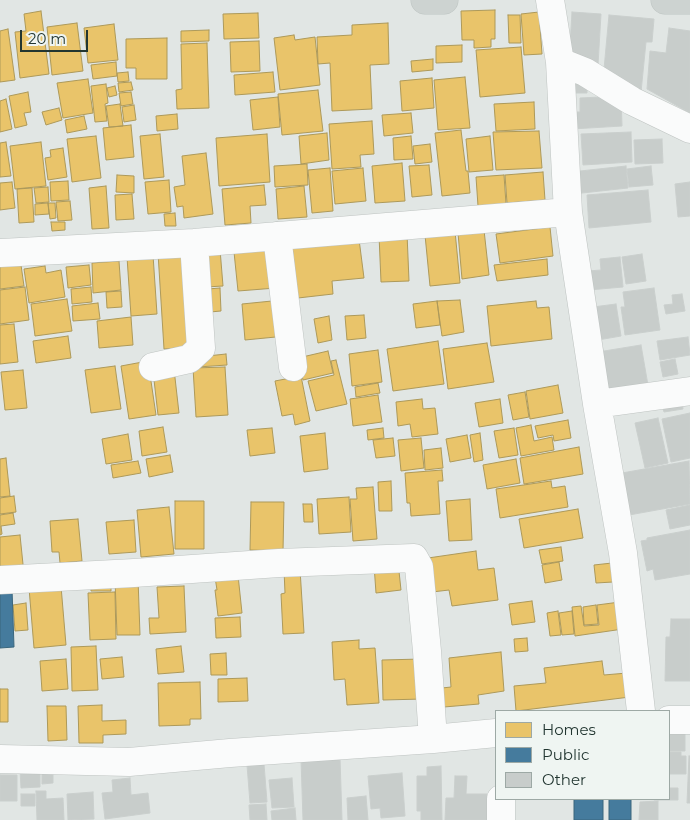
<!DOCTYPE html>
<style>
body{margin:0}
#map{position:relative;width:690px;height:820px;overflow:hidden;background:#e1e6e4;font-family:Montserrat,sans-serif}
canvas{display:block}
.legend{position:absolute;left:495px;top:710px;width:175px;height:90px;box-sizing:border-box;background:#eff5f2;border:1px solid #9da9a5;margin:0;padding:6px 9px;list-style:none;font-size:15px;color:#223631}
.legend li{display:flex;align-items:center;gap:10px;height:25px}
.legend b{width:25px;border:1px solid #9da9a5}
.scale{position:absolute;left:20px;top:30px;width:68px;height:22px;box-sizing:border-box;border:2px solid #223631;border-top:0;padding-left:6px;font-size:15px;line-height:18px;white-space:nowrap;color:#223631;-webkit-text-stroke:4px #eff5f2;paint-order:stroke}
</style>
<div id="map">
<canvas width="690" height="820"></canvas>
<ul class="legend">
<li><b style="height:14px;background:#e9c46a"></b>Homes</li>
<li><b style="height:14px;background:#457b9d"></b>Public</li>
<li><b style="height:14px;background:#c8cdcb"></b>Other</li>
</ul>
<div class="scale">20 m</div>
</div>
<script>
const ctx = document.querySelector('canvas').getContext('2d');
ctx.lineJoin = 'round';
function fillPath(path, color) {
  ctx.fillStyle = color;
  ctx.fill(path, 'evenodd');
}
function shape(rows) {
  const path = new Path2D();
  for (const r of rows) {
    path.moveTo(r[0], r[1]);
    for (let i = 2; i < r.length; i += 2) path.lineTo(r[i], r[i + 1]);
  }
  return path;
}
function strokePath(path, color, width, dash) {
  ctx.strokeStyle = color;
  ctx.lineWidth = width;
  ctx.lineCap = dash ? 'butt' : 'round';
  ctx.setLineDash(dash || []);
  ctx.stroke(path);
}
const homes = shape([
 [495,10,495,39,491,39,491,47,474,48,474,40,462,40,461,11,495,10],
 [41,11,49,74,20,78,15,32,26,31,24,14,41,11],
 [539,12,542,54,524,55,521,14,539,12],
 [258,13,259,38,224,39,223,14,258,13],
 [508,15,520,15,521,43,509,43,508,15],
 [77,23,83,71,52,75,47,27,77,23],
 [388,23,389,64,370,65,372,109,332,111,330,63,318,64,317,37,352,35,352,25,388,23],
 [114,24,118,60,88,63,84,28,114,24],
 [8,29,15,80,0,82,0,31,8,29],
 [209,30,209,41,181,42,181,31,209,30],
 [294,35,295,40,315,37,320,85,280,90,274,38,294,35],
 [167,38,167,79,136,79,136,68,126,68,126,39,167,38],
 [259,41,260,71,231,72,230,42,259,41],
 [207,43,209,108,177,109,176,90,182,89,181,44,207,43],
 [462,45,462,62,436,63,436,46,462,45],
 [521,47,525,93,480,97,476,50,521,47],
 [433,59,433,70,412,72,411,61,433,59],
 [116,62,117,76,93,79,91,65,116,62],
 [128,72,129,81,118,82,117,73,128,72],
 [273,72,275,92,235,95,234,75,273,72],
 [465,77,470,128,438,130,434,80,465,77],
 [432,78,434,108,402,111,400,81,432,78],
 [88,79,93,113,63,118,57,83,88,79],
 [131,82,133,90,119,92,118,83,131,82],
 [106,84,108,103,105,104,107,121,95,122,91,86,106,84],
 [115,86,117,95,109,97,107,88,115,86],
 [318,90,323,131,282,135,278,94,318,90],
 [28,92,31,112,24,113,27,125,15,128,9,96,28,92],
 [131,92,133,104,121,106,119,93,131,92],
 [278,97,280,127,253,130,250,100,278,97],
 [6,99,12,129,0,132,0,101,6,99],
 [534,102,535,129,496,131,494,104,534,102],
 [120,104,123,126,109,127,106,106,120,104],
 [134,105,136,120,124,122,122,107,134,105],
 [59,108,62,120,46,125,42,112,59,108],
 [411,113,413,133,384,136,382,115,411,113],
 [177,114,178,129,157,131,156,116,177,114],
 [84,116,87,129,67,133,65,120,84,116],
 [372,121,374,154,360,155,361,167,332,169,329,124,372,121],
 [131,125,134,157,106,160,103,128,131,125],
 [461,130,466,171,468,171,470,193,442,196,435,133,461,130],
 [539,131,542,168,496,170,493,132,539,131],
 [327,133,329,160,301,164,299,136,327,133],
 [160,134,164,177,144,179,140,136,160,134],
 [267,134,270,182,219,186,216,138,267,134],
 [96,136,101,178,72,182,67,139,96,136],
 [411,136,413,159,394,160,393,138,411,136],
 [490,136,493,170,469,172,466,139,490,136],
 [6,142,11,176,0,177,0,143,6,142],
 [41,142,46,186,15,189,10,146,41,142],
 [430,144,432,162,415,164,413,146,430,144],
 [63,148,67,177,48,180,45,158,51,157,50,150,63,148],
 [206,153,213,214,184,218,183,206,177,207,174,187,185,185,182,156,206,153],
 [402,163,405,201,375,203,372,166,402,163],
 [307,164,308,185,275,187,274,166,307,164],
 [429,165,432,195,412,197,409,166,429,165],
 [330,168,333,211,312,213,308,170,330,168],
 [363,168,366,201,335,204,332,171,363,168],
 [543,172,545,200,507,203,505,175,543,172],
 [117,175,134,176,134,193,116,192,117,175],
 [504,175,506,204,478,206,476,177,504,175],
 [169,180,171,212,148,214,145,182,169,180],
 [68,181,69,200,51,201,50,182,68,181],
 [12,182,15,208,0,210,0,183,12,182],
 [264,185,266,205,250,206,251,223,225,225,222,189,264,185],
 [106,186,109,228,92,229,89,188,106,186],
 [304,186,307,217,278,219,276,189,304,186],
 [48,187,49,202,36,203,34,188,48,187],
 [32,188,34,222,19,223,17,189,32,188],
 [132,194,134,219,116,220,115,195,132,194],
 [70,201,72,220,58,221,56,202,70,201],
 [48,203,55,203,56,218,50,219,48,203],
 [48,203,49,214,35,215,35,204,48,203],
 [175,213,176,226,165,226,164,214,175,213],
 [51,222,65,222,65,230,52,231,51,222],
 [550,227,553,256,500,263,496,234,550,227],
 [484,230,489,275,462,279,458,233,484,230],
 [455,231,460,283,430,286,425,235,455,231],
 [407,233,409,281,381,282,379,235,407,233],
 [359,239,364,278,332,281,333,294,298,298,292,246,359,239],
 [272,243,276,288,238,291,234,252,272,243],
 [220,249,223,286,206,287,204,250,220,249],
 [187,250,193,347,164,349,158,253,187,250],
 [153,255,157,314,131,316,127,257,153,255],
 [20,258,24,286,0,289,0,260,20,258],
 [547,259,548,275,497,281,494,265,547,259],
 [119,261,121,290,93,293,92,263,119,261],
 [89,265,91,285,68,288,66,267,89,265],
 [45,266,46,273,61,270,65,297,29,303,24,269,45,266],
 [25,287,29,320,0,324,0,290,25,287],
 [91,287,92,302,72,304,71,289,91,287],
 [220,288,221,311,210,312,208,289,220,288],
 [121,291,122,307,107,308,106,292,121,291],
 [67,299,72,331,35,336,31,304,67,299],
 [282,300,286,336,245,340,242,304,282,300],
 [460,300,464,332,442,336,437,301,460,300],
 [437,301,440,325,416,328,413,304,437,301],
 [536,301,537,308,549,307,552,339,491,346,487,306,536,301],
 [98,303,100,319,73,321,72,306,98,303],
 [364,315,366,338,347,340,345,316,364,315],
 [329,316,332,340,318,343,314,319,329,316],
 [131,317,133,345,99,348,97,321,131,317],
 [14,324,18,362,0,364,0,325,14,324],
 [68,336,71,358,36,363,33,341,68,336],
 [438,341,444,384,393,391,387,349,438,341],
 [487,343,494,382,448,389,443,349,487,343],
 [378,350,382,382,352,386,349,354,378,350],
 [328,351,333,373,303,380,298,358,328,351],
 [226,354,227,365,198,367,198,357,226,354],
 [336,360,347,404,316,411,308,381,334,375,331,361,336,360],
 [148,361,156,415,129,419,121,366,148,361],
 [115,366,121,409,91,413,85,370,115,366],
 [225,367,228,415,196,417,193,368,225,367],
 [174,369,179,413,158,415,153,371,174,369],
 [23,370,27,408,5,410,1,372,23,370],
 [301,376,310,421,295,425,293,414,282,416,275,381,301,376],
 [378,383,380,393,356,397,355,387,378,383],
 [558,385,563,413,530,419,526,391,558,385],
 [525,392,529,417,513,420,508,395,525,392],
 [378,395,382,422,353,426,350,399,378,395],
 [422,399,423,409,435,408,438,434,412,437,410,424,398,426,396,402,422,399],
 [500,399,503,423,479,427,475,403,500,399],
 [568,420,571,438,554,441,553,435,538,438,535,426,568,420],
 [531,425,534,441,552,437,554,450,521,456,516,428,531,425],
 [163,427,167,452,142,456,139,431,163,427],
 [272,428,275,453,250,456,247,430,272,428],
 [383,428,384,438,368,440,367,430,383,428],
 [514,428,518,455,499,458,494,431,514,428],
 [325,433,328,469,304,472,300,436,325,433],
 [480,433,483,460,474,462,470,435,480,433],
 [128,434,132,460,106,464,102,439,128,434],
 [467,435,471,458,450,462,446,439,467,435],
 [393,438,395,456,376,458,373,440,393,438],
 [421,438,424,468,401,471,398,440,421,438],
 [579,447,583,474,524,484,520,458,579,447],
 [441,448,443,468,425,470,424,450,441,448],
 [170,455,173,472,149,477,146,459,170,455],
 [6,458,10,496,0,497,0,459,6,458],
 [516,459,520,483,487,489,483,465,516,459],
 [138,461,141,473,113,478,111,465,138,461],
 [442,470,443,481,438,481,440,514,411,516,410,503,407,503,405,473,442,470],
 [391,481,392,511,379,511,378,482,391,481],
 [551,481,552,488,565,486,568,507,500,518,496,489,551,481],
 [373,487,377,539,353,541,350,499,357,499,356,488,373,487],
 [14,496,16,512,0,514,0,498,14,496],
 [349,497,351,532,319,534,317,499,349,497],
 [470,499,472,540,449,541,446,501,470,499],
 [175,501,204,501,204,549,175,549,175,501],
 [251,502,284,502,283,551,250,550,251,502],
 [303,504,312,504,313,522,304,522,303,504],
 [169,507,174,554,141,557,137,510,169,507],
 [578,509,583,538,524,548,519,519,578,509],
 [13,513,15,524,1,526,2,534,0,535,0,515,13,513],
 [78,519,82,561,60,563,59,552,52,552,50,521,78,519],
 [134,520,136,552,109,554,106,522,134,520],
 [20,535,24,574,0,578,0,537,20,535],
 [561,547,563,561,542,564,539,550,561,547],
 [476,551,478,570,494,568,498,600,452,606,449,590,432,592,428,558,476,551],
 [398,562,401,590,376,593,374,565,398,562],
 [559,562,562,580,545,583,542,565,559,562],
 [612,563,613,582,596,583,594,565,612,563],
 [300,569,304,633,283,634,281,594,285,593,284,570,300,569],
 [238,575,242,613,218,616,215,590,217,590,215,577,238,575],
 [111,577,111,591,91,591,91,578,111,577],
 [138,578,140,635,117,635,115,579,138,578],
 [61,586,66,645,34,648,29,588,61,586],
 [184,586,186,632,150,634,149,618,159,618,157,587,184,586],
 [115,592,116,639,90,640,88,593,115,592],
 [532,601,535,622,512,625,509,604,532,601],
 [620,602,623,629,575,636,572,607,581,606,584,626,599,625,597,605,620,602],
 [26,603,28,630,15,631,13,605,26,603],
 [596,605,598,624,584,625,583,607,596,605],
 [558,611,561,635,550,636,547,613,558,611],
 [572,611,574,634,562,635,559,613,572,611],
 [240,617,241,637,216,638,215,618,240,617],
 [527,638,528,651,515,652,514,639,527,638],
 [359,640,359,649,375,648,379,703,347,705,345,679,334,680,332,642,359,640],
 [96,646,98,690,72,691,71,647,96,646],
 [181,646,184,672,158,674,156,649,181,646],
 [501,652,504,691,478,695,479,704,444,707,442,688,451,687,449,658,501,652],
 [226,653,227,675,211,675,210,654,226,653],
 [122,657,124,677,102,679,100,659,122,657],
 [66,659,68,689,42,691,40,661,66,659],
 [422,659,423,699,383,700,382,660,422,659],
 [602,661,604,675,627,673,630,697,516,711,514,686,546,683,544,668,602,661],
 [247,678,248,701,218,702,218,679,247,678],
 [200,682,201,719,190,719,190,725,159,726,158,683,200,682],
 [0,689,8,689,8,722,0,722,0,689],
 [102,705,102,721,126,720,126,734,103,735,103,743,79,743,78,706,102,705],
 [47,706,66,706,67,740,48,741,47,706]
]);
fillPath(homes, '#e9c46a');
strokePath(homes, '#ad9959', 1);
const public = shape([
 [12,589,14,647,0,648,0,590,12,589],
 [574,799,603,799,603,820,574,820,574,799],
 [609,799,631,799,631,820,609,820,609,799]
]);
fillPath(public, '#457b9d');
strokePath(public, '#3a667d', 1);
const building = shape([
 [572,12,601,14,598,65,569,63,572,12],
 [609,15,654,19,652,42,646,42,641,92,627,91,628,82,603,80,609,15],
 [669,28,690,31,690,113,647,89,650,51,666,53,669,28],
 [568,82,587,82,587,93,567,93,568,82],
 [621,96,622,126,572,129,572,112,580,112,580,98,621,96],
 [631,132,632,162,583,165,581,134,631,132],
 [662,139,663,163,635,164,634,140,662,139],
 [626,166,628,188,573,194,571,172,626,166],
 [651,166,653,185,629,187,627,169,651,166],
 [690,182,690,216,678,217,675,184,690,182],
 [648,190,651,222,589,228,587,195,648,190],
 [642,254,646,281,626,284,622,257,642,254],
 [620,257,623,287,589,290,588,271,601,270,600,259,620,257],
 [654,288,660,330,625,335,621,307,625,307,623,292,654,288],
 [682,294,685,311,666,314,664,305,673,304,672,295,682,294],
 [616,304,621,336,598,340,593,307,616,304],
 [688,337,690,355,660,360,657,341,688,337],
 [641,345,649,391,605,398,598,352,641,345],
 [675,359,678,374,663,377,660,362,675,359],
 [682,400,683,409,664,412,662,404,682,400],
 [690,413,690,458,671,462,662,419,690,413],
 [658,418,668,463,645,468,635,423,658,418],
 [689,461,690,504,629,515,622,473,689,461],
 [690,505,690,525,670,529,666,510,690,505],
 [690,530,690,574,655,580,653,569,647,571,641,541,647,540,647,538,690,530],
 [671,619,690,619,690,681,665,681,666,637,670,637,671,619],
 [685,730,685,751,669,751,669,731,685,730],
 [669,752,681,752,681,756,686,756,686,774,669,774,669,752],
 [689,756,690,756,690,803,687,803,689,756],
 [340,758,342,820,303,820,301,759,340,758],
 [264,764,267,802,250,803,247,765,264,764],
 [441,766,442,820,421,820,421,811,417,811,417,776,427,776,427,767,441,766],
 [42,769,53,769,53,783,42,784,42,769],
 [20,770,40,770,40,787,21,788,20,770],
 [402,773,405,816,381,818,380,808,371,809,368,776,402,773],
 [0,775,17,775,17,801,0,801,0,775],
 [455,776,467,776,466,794,487,794,487,798,500,799,499,820,445,820,446,798,454,798,455,776],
 [130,778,131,795,148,793,150,813,105,819,102,793,113,792,112,780,130,778],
 [292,778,294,807,272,808,269,780,292,778],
 [669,788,678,788,678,800,654,800,654,799,669,799,669,788],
 [36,791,46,791,46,799,63,798,64,820,37,820,36,791],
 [93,792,94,819,68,820,67,794,93,792],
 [21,794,35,794,35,806,21,806,21,794],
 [366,796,368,820,348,820,347,798,366,796],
 [658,801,658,820,639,820,640,802,658,801],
 [266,804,267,820,250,820,249,805,266,804],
 [295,808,296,820,272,820,271,811,295,808]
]);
fillPath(building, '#c8cdcb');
strokePath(building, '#cacfcd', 1);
const minor = shape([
 [550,0,560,62,568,212,597,404,623,553,641,711],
 [560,62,585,72,632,101,690,129],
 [277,236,293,367],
 [0,253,194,243,568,212],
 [153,367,189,359,201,348,194,243],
 [597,404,690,391],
 [0,580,134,573,279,563,414,558,419,567,427,651,433,739],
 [669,720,690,720],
 [0,759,129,762,230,753,433,739,496,733],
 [501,820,501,799]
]);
const major = shape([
 [425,0,444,0],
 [665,0,690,0]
]);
strokePath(minor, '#bec3c1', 29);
strokePath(major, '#bcc3c1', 29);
strokePath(minor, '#fafbfb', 28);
strokePath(major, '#cdd3d1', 28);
</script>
